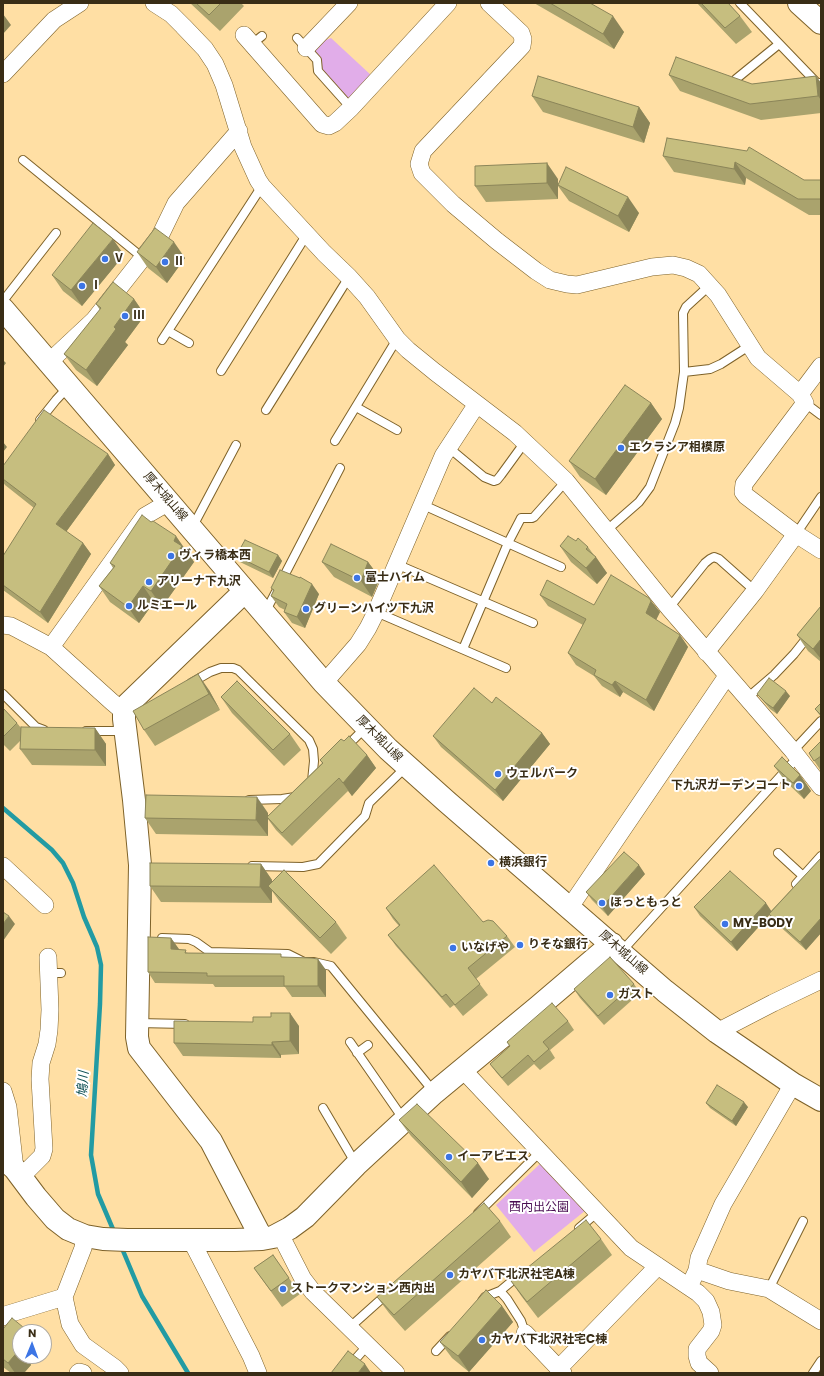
<!DOCTYPE html>
<meta charset="utf-8">
<style>
body{margin:0}
#map{position:relative;width:824px;height:1376px;overflow:hidden;background:#ffdfa4;font-family:Poppins,sans-serif}
canvas{display:block}
.frame{position:absolute;inset:0;border:4px solid #392d16;pointer-events:none}
.north{position:absolute;left:12px;top:1324px;width:40px;height:40px;box-sizing:border-box;background:#fff;border:1px solid #b0aba2;border-radius:50%;rotate:1deg;font-size:11px;font-weight:700;line-height:16px;text-align:center;color:#392d16}
.north::after{content:'';display:block;margin:auto;width:14px;height:18px;background:#3c75e5;clip-path:polygon(50% 0,100% 100%,50% 72%,0 100%)}
</style>
<div id="map">
<canvas width="824" height="1376"></canvas>
<div class="frame"></div>
<div class="north">N</div>
</div>
<script>
const ctx = document.querySelector('canvas').getContext('2d');
ctx.lineJoin = 'round';
function fillPath(path, color) {
  ctx.fillStyle = color;
  ctx.fill(path, 'evenodd');
}
function shape(rows) {
  const path = new Path2D();
  for (const r of rows) {
    path.moveTo(r[0], r[1]);
    for (let i = 2; i < r.length; i += 2) path.lineTo(r[i], r[i + 1]);
  }
  return path;
}
function strokePath(path, color, width, dash) {
  ctx.strokeStyle = color;
  ctx.lineWidth = width;
  ctx.lineCap = dash ? 'butt' : 'round';
  ctx.setLineDash(dash || []);
  ctx.stroke(path);
}
function write(font, color, halo, rows, align = 'center') {
  ctx.font = font + ' Poppins,"Noto Sans JP",sans-serif';
  ctx.lineWidth = 4;
  ctx.setLineDash([]);
  ctx.textBaseline = 'middle';
  ctx.strokeStyle = halo;
  ctx.fillStyle = color;
  for (const [text, x, y, turn = 0] of rows) {
    ctx.save();
    ctx.translate(x, y);
    ctx.rotate((+turn || 0) * Math.PI / 180);
    ctx.textAlign = isNaN(turn) ? turn : align;
    if (halo) ctx.strokeText(text, 0, 0);
    ctx.fillText(text, 0, 0);
    ctx.restore();
  }
}
fillPath(shape([
 [331,38,372,76,351,108,318,71,317,60,306,48],
 [541,1163,586,1210,534,1252,496,1205]
]), '#e1ade9');
strokePath(shape([
 [3,808,52,850,63,863,73,883,84,917,97,947,101,965,100,1004,91,1155,98,1194,115,1234],
 [121,1246,142,1296,188,1373]
]), '#229ba3', 4.5);
const lane = shape([
 [740,3,817,83,821,83],
 [297,38,317,60,318,71,351,108],
 [252,44,262,36],
 [736,79,779,44],
 [23,160,143,258],
 [3,301,56,233],
 [168,331,189,343],
 [162,340,262,186],
 [221,371,307,234],
 [684,372,710,369,721,364,749,346],
 [805,403,821,415],
 [356,407,397,430],
 [266,410,349,277],
 [40,420,56,400,69,386],
 [335,441,397,339],
 [448,447,484,477,494,481,497,480,501,475,525,442],
 [421,504,561,567],
 [192,528,236,445],
 [607,530,639,502,650,487,675,423,679,408,684,372,683,313,686,307,710,285],
 [796,534,821,497],
 [396,564,533,623],
 [669,608,705,563,710,559,714,557,719,559,755,591],
 [263,611,269,605,340,468],
 [376,612,506,668],
 [463,649,508,543,520,520,521,518,532,518,534,517,566,481],
 [191,683,210,672,221,668,233,668,238,670,309,740,313,749,314,761,312,781],
 [3,694,36,727,44,730],
 [746,699,774,675,794,654,821,620],
 [86,731,124,731],
 [346,747,366,727],
 [793,751,821,721],
 [249,800,282,799,295,797],
 [778,853,803,876],
 [252,866,303,867,318,864,365,816,369,803,406,767],
 [796,884,821,856],
 [162,938,189,939,196,942,210,952,288,954,304,962,314,962,331,966,434,1092],
 [621,952,797,758],
 [49,973,61,973],
 [138,1023,185,1024],
 [350,1042,404,1120],
 [357,1053,368,1045],
 [323,1108,356,1164],
 [478,1213,540,1152],
 [579,1228,598,1212],
 [769,1289,803,1221],
 [500,1291,507,1299,521,1321,525,1333],
 [482,1301,485,1297,500,1291,518,1276],
 [349,1328,387,1294],
 [436,1351,450,1336],
 [343,1373,367,1346],
 [813,1373,821,1361]
]);
const street = shape([
 [154,3,171,14,183,26,205,49,215,64,224,85,243,147,258,180,262,186,324,253,349,277,367,297,397,339,408,350,435,372,515,433,566,481,669,608,793,751,821,787],
 [489,3,521,33,523,39,522,46,423,151,419,164,422,173,453,204,497,241,536,271,550,280,567,284,577,285,652,267,673,265,686,268,699,274,718,295,758,358,800,394,821,366],
 [244,35,322,124,329,126,335,123,351,108,448,3],
 [306,48,349,3],
 [3,74,54,20,80,3],
 [49,362,94,320,160,236,176,203,239,131],
 [800,394,805,403,744,484,743,492,746,496,796,534,821,550],
 [3,625,11,626,19,630,51,647,112,702,124,712],
 [51,647,145,516,169,502],
 [706,652,755,591,796,534],
 [324,683,358,644,368,628,376,612,443,456,477,404],
 [3,866,45,905],
 [570,907,727,676],
 [717,1032,773,1003,821,980],
 [463,1070,631,1248,689,1287,698,1293,706,1301,711,1312,713,1325,711,1331,697,1349,697,1356,699,1363,710,1373],
 [3,1091,8,1107,15,1169],
 [21,1177,42,1156,44,1149,40,1079,41,1063,47,1044,49,1030,50,1010,48,957],
 [280,1234,303,1279,313,1292,396,1373],
 [85,1236,83,1248,64,1297,70,1324,83,1345,115,1368,120,1373],
 [191,1240,251,1356,258,1373],
 [697,1270,729,1281,769,1289,821,1321],
 [689,1287,697,1270,699,1258,723,1204,793,1084],
 [3,1317,5,1315,64,1297],
 [525,1333,563,1373],
 [559,1368,658,1266],
 [78,1373,79,1372,83,1373]
]);
const secondary = shape([
 [799,3,821,23],
 [3,309,324,683,388,749,446,801,665,991,717,1032,793,1084,821,1100],
 [245,591,127,705,124,712,124,719,134,800,140,865,137,1037,139,1048,211,1141,262,1239],
 [3,1158,15,1169,36,1197,55,1219,68,1229,85,1236,103,1239,127,1240,235,1240,262,1239,273,1237,290,1228,305,1217,356,1165,434,1093,538,1007,612,944]
]);
strokePath(lane, '#7e6229', 10);
strokePath(street, '#7e6229', 18);
strokePath(secondary, '#7e6229', 24);
strokePath(lane, '#fff', 8);
strokePath(street, '#fff', 17);
strokePath(secondary, '#fff', 22);
fillPath(shape([
 [190,3,241,3,244,6,220,31],
 [534,3,590,3,624,32,614,49],
 [697,3,728,3,740,16,752,32,736,44],
 [669,75,752,84,816,76,821,83,821,113,761,120,680,91],
 [532,96,639,107,650,123,644,143,543,112],
 [667,138,804,180,821,180,821,215,809,215,746,178,745,185,674,172,663,156],
 [558,179,558,183,639,213,629,232,569,201,558,186,558,199,486,202,475,186],
 [137,252,185,258,167,283,148,268],
 [124,255,82,306,63,291,52,275],
 [134,299,145,315,125,342,128,345,97,386,76,370,64,354,100,310,96,304],
 [651,403,662,419,606,495,580,477,569,461],
 [108,454,115,465,66,532,83,543,91,554,48,623,3,590,3,556,34,508,5,485,3,482,3,466],
 [576,541,588,547,607,573,597,584,571,562,560,546],
 [188,552,194,562,162,607,154,602,139,623,110,602,99,586,113,568,110,563],
 [278,555,282,561,273,578,240,562,236,556],
 [322,562,368,562,380,578,372,597,334,577],
 [271,588,319,594,305,628,292,623,284,612,285,610,279,607,271,596,273,591],
 [540,595,594,605,651,601,660,612,656,620,680,635,688,647,654,711,623,692,620,697,602,686,594,676,576,665,568,653,583,625,548,606],
 [821,606,821,662,808,651,797,635],
 [209,690,220,710,155,746,144,730],
 [757,694,790,696,777,714,770,709],
 [221,697,290,734,301,750,284,766,232,713],
 [492,703,542,733,550,744,503,801,441,747,433,736],
 [821,703,821,717,815,709],
 [3,708,17,723,21,728,95,728,106,744,106,766,32,765,20,749,20,741,10,751,3,744],
 [821,741,821,771,809,753],
 [367,755,376,768,352,796,348,791,292,846,276,830,268,819,268,836,156,834,145,818,268,813,268,816,322,763,320,760],
 [774,766,800,775,811,791,804,799,786,782],
 [821,858,821,933,806,950,775,922,769,915,737,951,700,916,694,907,771,911],
 [261,864,272,880,272,882,336,922,347,938,331,954,280,902,272,891,272,903,161,902,150,886],
 [645,874,608,916,592,900,586,892],
 [386,908,483,922,507,936,515,947,476,979,488,995,463,1016,454,1005,450,1008,396,946,388,935,399,926,393,919],
 [171,938,179,950,188,953,284,957,326,970,326,997,292,997,285,987,215,987,213,984,155,983,148,972],
 [634,984,640,993,604,1025,580,998,574,989],
 [271,1017,299,1026,299,1054,281,1055,281,1058,183,1056,174,1043,253,1022],
 [568,1021,574,1030,550,1050,555,1058,540,1070,534,1064,508,1086,496,1072,490,1064,510,1046,507,1042],
 [706,1103,748,1107,736,1126,710,1108],
 [399,1120,489,1179,472,1198,411,1136],
 [500,1221,511,1237,405,1331,389,1313,377,1297],
 [601,1239,612,1255,538,1318,522,1297,511,1281],
 [273,1255,300,1294,282,1307,254,1268],
 [502,1306,513,1322,469,1372,452,1358,440,1342],
 [3,1329,31,1365,24,1373,11,1373,3,1367]
]), '#aaa36d');
fillPath(shape([
 [3,14,11,25,3,34],
 [613,16,624,32,614,49,603,34],
 [816,76,821,83,821,100,818,96],
 [639,107,650,123,644,143,633,127],
 [735,162,746,178,745,185,734,169],
 [547,163,558,179,558,199,547,183],
 [628,197,639,213,629,232,618,216],
 [113,239,124,255,82,306,71,290],
 [174,242,185,258,167,283,156,267],
 [134,299,145,315,125,342,128,345,97,386,86,370,114,327],
 [3,360,6,363,3,367],
 [651,403,662,419,606,495,595,479],
 [3,442,7,447,3,452],
 [108,454,115,465,63,536,56,524],
 [176,536,194,562,162,607,151,591],
 [83,543,91,554,48,623,40,612],
 [278,555,282,561,273,578,269,572],
 [596,557,607,573,597,584,586,568],
 [368,562,380,578,372,597,361,581],
 [312,584,319,594,305,628,297,617],
 [143,586,154,602,139,623,128,607],
 [651,601,660,612,654,624,646,613],
 [680,635,688,647,654,711,646,700],
 [821,639,821,659,813,649],
 [198,674,209,690,220,710,209,694],
 [615,681,623,692,620,697,612,685],
 [786,691,790,696,777,714,773,708],
 [95,728,106,744,106,766,95,750],
 [542,733,550,744,503,801,495,790],
 [367,755,376,768,352,796,343,783],
 [800,775,811,791,804,799,793,783],
 [257,797,268,813,268,836,256,820],
 [261,864,272,880,272,889,268,886,272,891,272,903,260,887],
 [639,865,645,874,608,916,602,907],
 [766,903,772,912,737,951,731,942],
 [9,916,15,924,3,941,3,924],
 [821,918,821,933,806,950,800,942],
 [171,938,179,949,179,961,171,949],
 [318,959,326,970,326,997,318,986],
 [290,1013,299,1026,299,1054,290,1041],
 [272,1042,281,1055,281,1058,272,1045],
 [744,1102,748,1107,736,1126,732,1121],
 [478,1163,489,1179,472,1198,461,1182],
 [502,1306,513,1322,469,1372,458,1356],
 [20,1345,20,1356,35,1356,30,1362,31,1365,24,1373,15,1373,8,1363],
 [365,1364,371,1373,358,1373]
]), '#8b8559');
const building = shape([
 [196,3,221,3,209,15,196,3],
 [550,3,590,3,613,16,603,34,550,3],
 [701,3,728,3,740,16,725,28,701,3],
 [676,57,752,84,816,76,818,96,750,104,669,75,676,57],
 [538,76,639,107,633,127,532,96,538,76],
 [667,138,747,151,749,147,804,180,821,180,821,199,798,199,735,162,734,169,663,156,667,138],
 [547,163,547,183,475,186,475,166,547,163],
 [566,167,628,197,618,216,558,185,566,167],
 [93,223,113,239,71,290,52,275,93,223],
 [155,228,174,242,156,267,137,252,155,228],
 [113,282,134,299,114,327,116,329,86,370,64,354,101,308,96,304,113,282],
 [625,385,651,403,595,479,569,461,625,385],
 [44,410,108,454,56,524,83,543,40,612,3,585,3,556,36,504,3,479,3,466,44,410],
 [142,515,151,522,153,521,176,536,174,541,182,546,151,591,143,586,128,607,99,586,115,566,110,563,142,515],
 [568,536,576,541,578,538,588,547,586,549,596,557,586,568,560,546,568,536],
 [245,540,278,555,269,572,236,556,245,540],
 [331,544,368,562,361,581,322,562,331,544],
 [280,570,300,578,300,577,312,584,297,617,284,612,287,604,271,596,274,590,271,588,280,570],
 [611,575,649,598,651,601,646,613,680,635,646,700,615,681,612,685,594,675,596,670,568,653,586,619,540,595,547,580,594,605,611,575],
 [821,606,821,639,813,649,797,635,821,606],
 [198,674,209,694,144,730,133,711,198,674],
 [769,678,786,691,773,708,766,703,757,694,769,678],
 [237,681,290,734,273,750,221,697,237,681],
 [474,688,492,703,496,697,542,733,495,790,433,736,474,688],
 [821,703,821,715,815,709,821,703],
 [3,708,17,723,3,737,3,708],
 [21,727,95,728,95,750,20,749,21,727],
 [349,736,367,755,343,783,339,778,282,833,267,817,323,763,320,760,341,739,344,741,349,736],
 [821,741,821,756,814,761,809,753,821,741],
 [782,757,800,775,793,783,774,766,782,757],
 [146,795,257,797,256,820,145,818,146,795],
 [624,852,639,865,602,907,586,892,624,852],
 [821,858,821,918,800,942,769,914,821,858],
 [150,863,261,864,260,887,150,886,150,863],
 [434,865,483,922,488,920,493,921,507,936,468,968,480,984,455,1005,446,994,442,997,388,935,400,925,386,908,434,865],
 [284,870,336,922,320,938,268,886,284,870],
 [730,871,766,903,731,942,694,907,730,871],
 [3,912,9,916,3,924,3,912],
 [148,937,171,938,171,949,186,950,185,953,281,954,281,957,311,958,318,959,318,986,284,986,284,976,207,976,207,973,148,972,148,937],
 [610,957,634,984,598,1016,574,989,610,957],
 [552,1003,568,1021,543,1042,549,1049,534,1062,528,1055,502,1078,490,1064,510,1046,507,1042,552,1003],
 [271,1013,290,1013,290,1041,272,1042,272,1045,174,1043,174,1021,253,1022,253,1017,271,1017,271,1013],
 [717,1085,744,1102,732,1121,706,1103,717,1085],
 [417,1104,478,1163,461,1182,399,1120,417,1104],
 [484,1203,500,1221,394,1315,377,1297,484,1203],
 [586,1220,601,1239,527,1302,511,1281,586,1220],
 [273,1255,289,1278,271,1291,254,1268,273,1255],
 [486,1290,502,1306,458,1356,440,1342,486,1290],
 [12,1318,29,1332,20,1332,20,1345,18,1347,20,1349,8,1363,3,1359,3,1329,12,1318],
 [348,1351,365,1364,358,1373,331,1373,348,1351]
]);
fillPath(building, '#c6be7f');
strokePath(building, '#8b8559', 1);
for (const [x, y, r, color] of [
 [105,259,4,"#3c75e5"],
 [165,262,4,"#3c75e5"],
 [82,286,4,"#3c75e5"],
 [125,316,4,"#3c75e5"],
 [621,448,4,"#3c75e5"],
 [171,556,4,"#3c75e5"],
 [357,578,4,"#3c75e5"],
 [149,582,4,"#3c75e5"],
 [129,606,4,"#3c75e5"],
 [306,609,4,"#3c75e5"],
 [498,774,4,"#3c75e5"],
 [799,786,4,"#3c75e5"],
 [491,863,4,"#3c75e5"],
 [602,903,4,"#3c75e5"],
 [725,924,4,"#3c75e5"],
 [520,945,4,"#3c75e5"],
 [453,948,4,"#3c75e5"],
 [610,995,4,"#3c75e5"],
 [449,1157,4,"#3c75e5"],
 [450,1275,4,"#3c75e5"],
 [283,1289,4,"#3c75e5"],
 [482,1340,4,"#3c75e5"]
]) {
  const dot = new Path2D();
  dot.arc(x, y, r, 0, 2 * Math.PI);
  ctx.fillStyle = color;
  ctx.fill(dot);
  strokePath(dot, '#fff', 1.5);
}
write('bold 12px', '#392d16', '#fff', [
 ["Ⅴ",113,259],
 ["Ⅱ",173,262],
 ["Ⅰ",90,286],
 ["Ⅲ",133,316],
 ["エクラシア相模原",629,448],
 ["ヴィラ橋本西",179,556],
 ["富士ハイム",365,578],
 ["アリーナ下九沢",157,582],
 ["ルミエール",137,606],
 ["グリーンハイツ下九沢",314,609],
 ["ウェルパーク",506,774],
 ["下九沢ガーデンコート",791,786,"right"],
 ["横浜銀行",499,863],
 ["ほっともっと",610,903],
 ["MY-BODY",733,924],
 ["りそな銀行",528,945],
 ["いなげや",461,948],
 ["ガスト",618,995],
 ["イーアビエス",457,1157],
 ["カヤバ下北沢社宅A棟",458,1275],
 ["ストークマンション西内出",291,1289],
 ["カヤバ下北沢社宅C棟",490,1340]
], 'left');
write('12px', '#392d16', '#fff', [
 ["厚木城山線",165,497,49],
 ["厚木城山線",379,739,45],
 ["厚木城山線",623,953,41]
]);
write('12px', '#490e52', '#fff', [
 ["西内出公園",539,1208]
]);
write('italic 13px', '#0c4f53', '#fff', [
 ["鳩川",84,1084,-87]
]);
</script>
